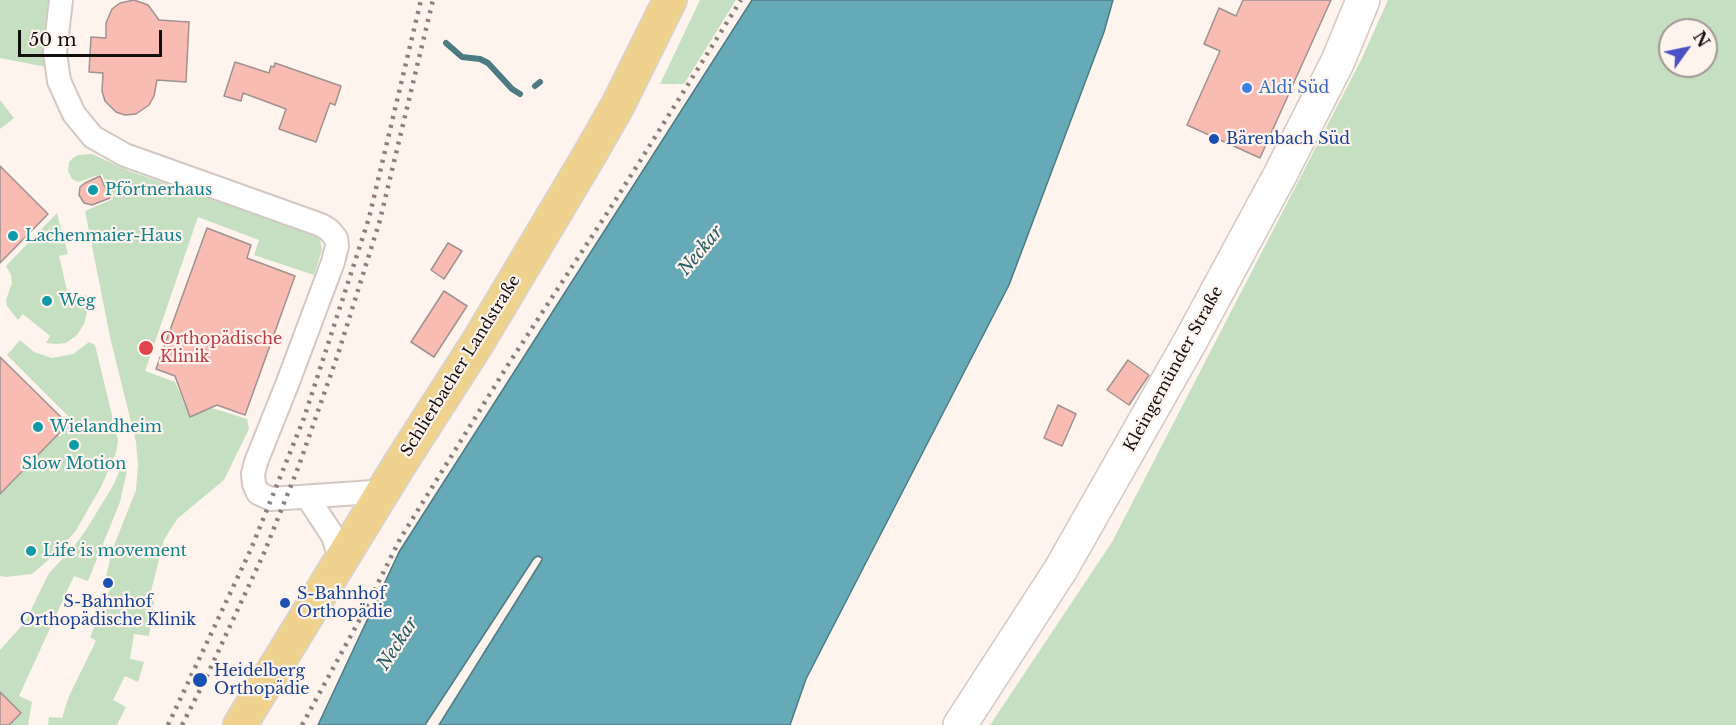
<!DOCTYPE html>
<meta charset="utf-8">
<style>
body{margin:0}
#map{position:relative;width:1736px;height:725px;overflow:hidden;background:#fff3ed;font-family:"Libre Baskerville",serif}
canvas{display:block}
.north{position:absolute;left:1658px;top:18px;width:60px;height:60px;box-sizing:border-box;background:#fff3ed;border:2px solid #a19893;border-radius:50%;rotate:57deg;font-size:16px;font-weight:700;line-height:24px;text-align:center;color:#130f0d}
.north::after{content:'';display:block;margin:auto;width:21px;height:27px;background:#4a50c6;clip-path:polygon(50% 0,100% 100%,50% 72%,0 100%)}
.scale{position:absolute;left:18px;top:30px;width:144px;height:27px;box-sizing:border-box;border:3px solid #130f0d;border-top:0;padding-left:8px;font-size:18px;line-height:21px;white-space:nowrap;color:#130f0d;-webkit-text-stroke:4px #fff3ed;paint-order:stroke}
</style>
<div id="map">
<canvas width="1736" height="725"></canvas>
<div class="north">N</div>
<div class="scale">50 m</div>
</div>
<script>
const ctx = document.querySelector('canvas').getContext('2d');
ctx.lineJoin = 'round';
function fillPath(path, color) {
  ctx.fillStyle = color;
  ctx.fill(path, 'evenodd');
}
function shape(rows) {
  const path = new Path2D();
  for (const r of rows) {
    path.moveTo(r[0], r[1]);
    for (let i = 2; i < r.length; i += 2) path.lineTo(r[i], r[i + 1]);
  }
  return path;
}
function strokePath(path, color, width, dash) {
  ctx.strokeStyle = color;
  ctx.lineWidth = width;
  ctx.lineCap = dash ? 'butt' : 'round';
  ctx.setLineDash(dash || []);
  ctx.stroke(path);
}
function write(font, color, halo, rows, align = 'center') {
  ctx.font = font + ' "Libre Baskerville",serif';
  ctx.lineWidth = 4.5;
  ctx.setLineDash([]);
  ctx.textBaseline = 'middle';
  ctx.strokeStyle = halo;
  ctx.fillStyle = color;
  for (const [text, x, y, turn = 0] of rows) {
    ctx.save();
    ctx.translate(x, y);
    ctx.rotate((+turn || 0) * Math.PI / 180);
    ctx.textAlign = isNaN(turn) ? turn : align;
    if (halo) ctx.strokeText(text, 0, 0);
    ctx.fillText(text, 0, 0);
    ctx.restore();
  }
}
fillPath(shape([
 [0,0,55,0,46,67,0,58],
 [700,0,736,0,684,84,660,84],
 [1388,0,1736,0,1736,725,990,725,1112,542,1362,58],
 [1670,30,1706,30,1706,66,1670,66],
 [0,100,14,118,0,129],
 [92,154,129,171,316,235,320,239,322,250,314,275,254,255,259,240,198,217,145,371,175,382,190,417,212,408,247,419,249,429,224,480,177,519,164,540,151,591,154,603,149,636,134,634,130,659,144,662,138,682,125,676,113,700,126,707,117,725,48,725,49,717,62,718,69,696,96,641,90,637,112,585,105,583,111,553,136,490,138,465,136,442,110,337,85,211,113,199,102,174,78,182,72,179,68,171,69,162,73,158,78,155],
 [57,213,68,254,59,256,69,299,86,295,88,309,84,324,77,335,66,343,56,344,46,343,50,336,23,314,18,320,7,306,6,300,12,283,11,275,6,266],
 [20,340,34,352,52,358,73,354,89,342,95,345,118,440,116,453,101,487,75,532,46,562,32,574,6,577,0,576,0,494,58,435,60,437,64,432,62,430,72,420,7,355],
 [124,460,127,460,127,471,120,502,88,581,74,576,19,696,32,702,28,725,9,725,21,713,0,692,0,650,19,629,27,618,49,573,72,549,86,530,114,484]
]), '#c4e0c0');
const water = shape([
 [752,0,1113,0,1104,32,1009,285,806,679,790,725,439,725,542,560,542,558,538,556,534,558,425,725,318,725,399,552,752,0]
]);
fillPath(water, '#66a9b7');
strokePath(water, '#4d7b84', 1.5);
strokePath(shape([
 [446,43,462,57,480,59,488,63,512,89,520,94],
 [535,86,540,82]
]), '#4d7b84', 6);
const building = shape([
 [134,0,148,5,159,20,189,22,186,82,157,80,154,96,149,105,136,114,125,115,116,112,105,101,102,91,103,73,89,72,91,37,106,38,106,23,112,9,120,3,134,0],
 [1243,0,1331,0,1260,158,1187,125,1220,51,1204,44,1219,8,1236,16,1243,0],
 [235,62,269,73,271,66,274,67,275,63,341,86,335,105,330,103,316,142,279,129,286,109,243,93,241,101,224,96,235,62],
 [0,166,48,214,0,263,0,166],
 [100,176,110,198,92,205,84,203,79,195,80,187,85,183,100,176],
 [207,228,251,245,247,258,295,276,245,415,217,405,190,417,175,376,156,369,207,228],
 [448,243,462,251,444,279,431,270,448,243],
 [444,291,467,306,434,357,411,342,444,291],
 [0,357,68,424,0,494,0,357],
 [1128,360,1149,375,1129,405,1107,390,1128,360],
 [1058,405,1076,414,1062,446,1044,438,1058,405],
 [0,692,21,713,9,725,0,725,0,692]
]);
fillPath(building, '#f8bcb3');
strokePath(building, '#9f9290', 1.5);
const street = shape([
 [61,0,55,52,59,81,74,114,93,137,125,155,321,225,329,230,336,238,337,246,333,262,288,382,256,462,253,474,254,484,258,493,271,499,373,492,381,496],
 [308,498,333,536,341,561]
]);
const secondary = shape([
 [960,725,1061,569,1191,340,1280,175,1338,61,1363,0]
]);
const primary = shape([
 [240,725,401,462,478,342,590,154,618,105,670,0]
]);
strokePath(street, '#d3c8c2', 26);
strokePath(secondary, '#d3c8c2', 36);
strokePath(primary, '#d5d4d3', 36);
strokePath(street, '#fff', 22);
strokePath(secondary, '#fff', 33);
strokePath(primary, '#efd28d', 33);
strokePath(shape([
 [168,725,251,549,304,418,369,218,421,0],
 [182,725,204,682,264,553,298,468,338,354,380,220,433,0],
 [302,725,360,619,400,539,506,368,613,204,741,0]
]), '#89817d', 4.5, [3, 6]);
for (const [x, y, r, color] of [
 [1247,88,6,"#3f7fe0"],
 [1214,139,6,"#1a4fb4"],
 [93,190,6,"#0f9aa8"],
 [13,236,6,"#0f9aa8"],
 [47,301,6,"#0f9aa8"],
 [146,348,8,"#e0444e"],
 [38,427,6,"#0f9aa8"],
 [74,445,6,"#0f9aa8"],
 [31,551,6,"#0f9aa8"],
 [108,583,6,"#1a4fb4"],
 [285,603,6,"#1a4fb4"],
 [200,680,8,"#1a4fb4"]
]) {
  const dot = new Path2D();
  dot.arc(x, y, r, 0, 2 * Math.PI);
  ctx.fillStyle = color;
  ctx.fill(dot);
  strokePath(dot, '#fff3ed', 2);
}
write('16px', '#366cbe', '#fff3ed', [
 ["Aldi Süd",1259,88]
], 'left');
write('16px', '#164399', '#fff3ed', [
 ["Bärenbach Süd",1226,139],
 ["S-Bahnhof",297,594],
 ["Orthopädie",297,612],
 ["S-Bahnhof",108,602,"center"],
 ["Orthopädische Klinik",108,620,"center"],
 ["Heidelberg",214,671],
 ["Orthopädie",214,689]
], 'left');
write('16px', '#0d838f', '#fff3ed', [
 ["Pförtnerhaus",105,190],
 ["Lachenmaier-Haus",25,236],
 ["Weg",59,301],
 ["Wielandheim",50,427],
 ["Slow Motion",74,464,"center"],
 ["Life is movement",43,551]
], 'left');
write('16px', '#be3a42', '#fff3ed', [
 ["Orthopädische",160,339],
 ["Klinik",160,357]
], 'left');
write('16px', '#130f0d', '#fff3ed', [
 ["Schlierbacher Landstraße",461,366,-58],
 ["Kleingemünder Straße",1174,369,-61]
]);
write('italic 18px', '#255c67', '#fff3ed', [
 ["Neckar",701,251,-50],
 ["Neckar",398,644,-57]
]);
</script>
